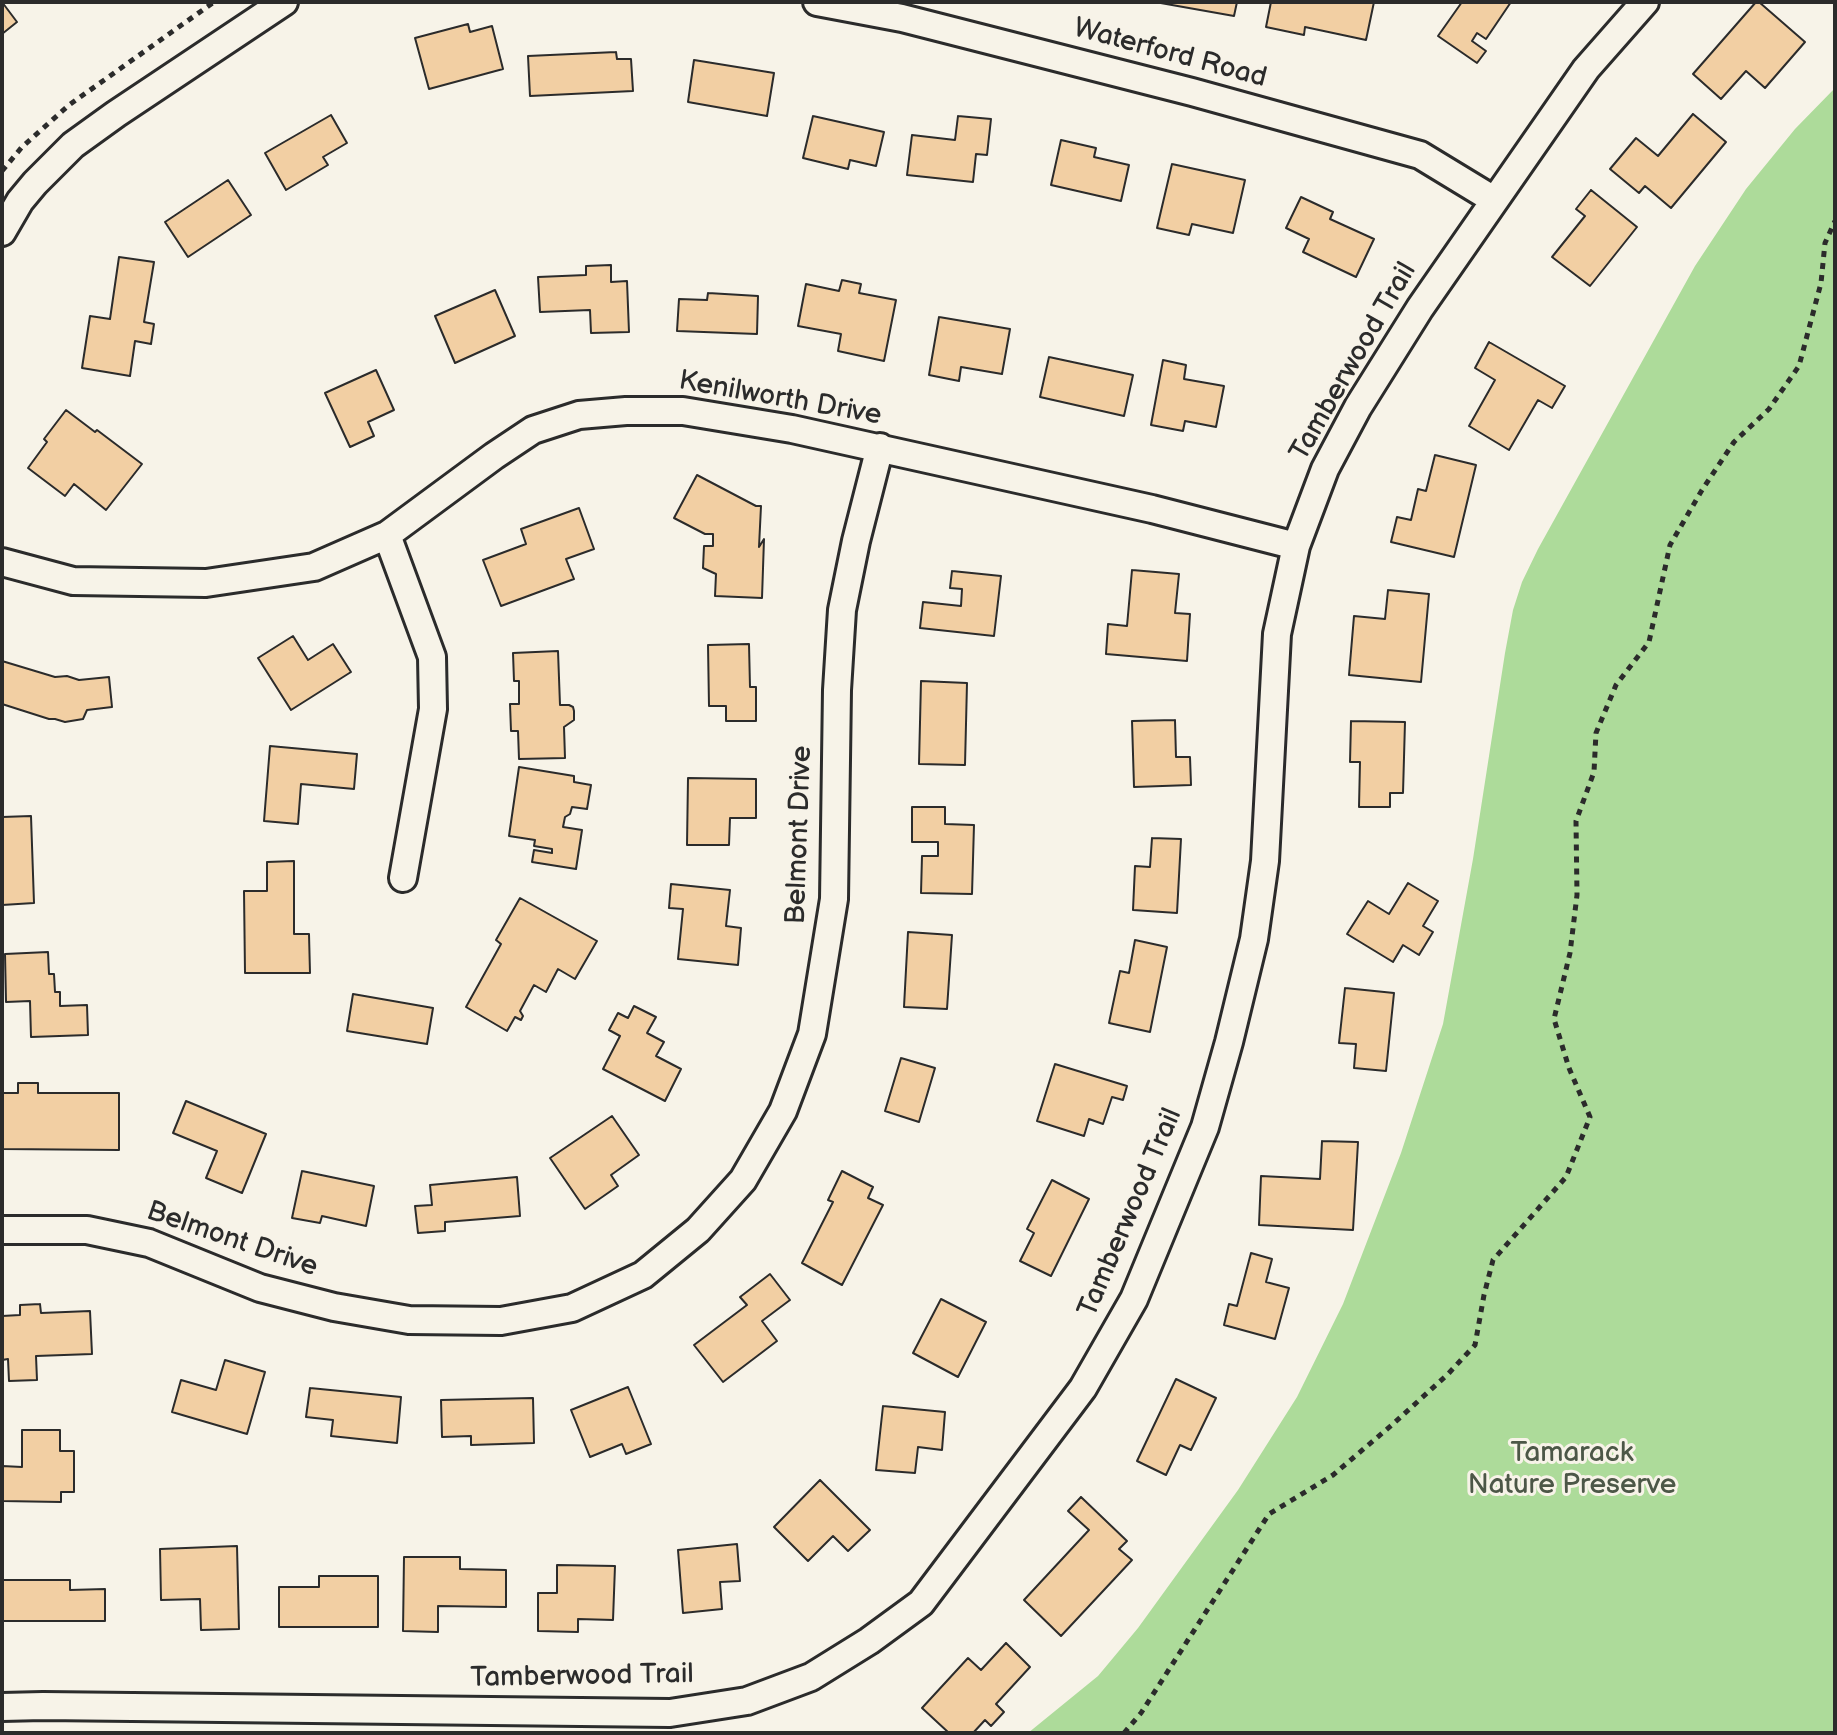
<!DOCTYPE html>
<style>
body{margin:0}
#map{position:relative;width:1837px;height:1735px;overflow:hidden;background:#f7f3e8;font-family:"Balsamiq Sans",sans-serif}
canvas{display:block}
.frame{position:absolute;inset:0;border:4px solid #2b2b2b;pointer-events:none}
</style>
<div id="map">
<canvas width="1837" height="1735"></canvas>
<div class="frame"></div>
</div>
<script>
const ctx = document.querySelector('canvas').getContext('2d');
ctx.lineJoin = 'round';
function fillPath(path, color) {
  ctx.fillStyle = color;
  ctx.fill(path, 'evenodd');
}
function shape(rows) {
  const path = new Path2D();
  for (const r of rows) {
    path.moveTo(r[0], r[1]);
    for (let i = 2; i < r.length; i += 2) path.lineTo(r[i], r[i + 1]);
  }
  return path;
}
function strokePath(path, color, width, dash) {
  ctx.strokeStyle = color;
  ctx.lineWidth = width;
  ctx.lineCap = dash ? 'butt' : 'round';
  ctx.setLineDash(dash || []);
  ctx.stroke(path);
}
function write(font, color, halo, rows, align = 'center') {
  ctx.font = font + ' "Balsamiq Sans",sans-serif';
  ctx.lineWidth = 6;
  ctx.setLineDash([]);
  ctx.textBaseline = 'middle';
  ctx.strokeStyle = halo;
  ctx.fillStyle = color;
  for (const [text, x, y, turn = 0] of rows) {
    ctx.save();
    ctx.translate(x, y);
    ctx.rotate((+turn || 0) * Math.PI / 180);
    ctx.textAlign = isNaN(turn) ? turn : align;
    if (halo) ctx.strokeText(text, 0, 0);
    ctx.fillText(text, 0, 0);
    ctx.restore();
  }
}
fillPath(shape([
 [1835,88,1835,1733,1028,1733,1098,1676,1138,1628,1238,1490,1297,1397,1343,1304,1401,1153,1443,1024,1473,859,1505,653,1513,610,1522,582,1538,549,1695,266,1746,189,1795,129]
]), '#addb9a');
const building = shape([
 [2,2,17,22,2,34,2,2],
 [1155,2,1237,2,1234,16,1155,2],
 [1271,2,1374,2,1366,40,1305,27,1304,35,1266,27,1271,2],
 [1462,2,1511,2,1486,39,1477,33,1472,41,1486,51,1477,63,1438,36,1462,2],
 [1756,2,1759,2,1805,42,1765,88,1746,71,1721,99,1693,74,1756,2],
 [468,24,470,32,492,26,503,69,429,89,415,38,468,24],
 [616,52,617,59,631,59,633,91,530,96,528,56,616,52],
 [694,60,774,73,767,116,688,102,694,60],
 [1693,114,1726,142,1671,208,1645,186,1639,193,1610,169,1636,138,1658,156,1693,114],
 [331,115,347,143,323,157,328,165,286,190,265,153,331,115],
 [813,116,884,132,876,166,850,160,848,169,803,158,813,116],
 [958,116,991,119,987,155,976,154,973,182,907,175,912,135,955,140,958,116],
 [1061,140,1096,148,1094,157,1129,165,1121,201,1051,185,1061,140],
 [1172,164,1245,180,1233,233,1192,224,1189,235,1157,228,1172,164],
 [228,180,251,215,188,257,165,222,228,180],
 [1591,190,1637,227,1590,286,1552,257,1585,216,1576,209,1591,190],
 [1301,197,1333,212,1330,219,1374,239,1356,277,1303,252,1309,239,1286,228,1301,197],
 [119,257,154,262,144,322,154,324,151,344,135,341,130,376,82,368,90,316,110,319,119,257],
 [611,265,611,282,627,281,629,332,591,333,590,310,540,312,538,277,586,275,586,266,611,265],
 [842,280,861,284,859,293,896,300,884,361,838,351,841,334,798,326,806,284,839,291,842,280],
 [495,290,515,336,455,363,435,316,495,290],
 [708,293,758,296,757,334,677,331,679,299,707,300,708,293],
 [939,317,1010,329,1002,374,961,367,959,381,929,375,939,317],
 [1489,342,1565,386,1552,408,1538,400,1509,450,1469,426,1495,380,1475,368,1489,342],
 [1049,357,1133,375,1124,416,1040,397,1049,357],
 [1163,360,1186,365,1184,379,1224,386,1216,427,1185,421,1183,431,1151,425,1163,360],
 [376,370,394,410,368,422,374,436,350,447,325,393,376,370],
 [66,410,95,432,97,430,142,464,106,510,74,484,65,496,28,468,47,442,44,439,66,410],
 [1435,455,1476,465,1454,557,1391,542,1397,517,1411,520,1418,489,1426,491,1435,455],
 [697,475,756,506,761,506,759,547,764,539,762,598,715,596,716,574,703,568,704,546,713,546,713,534,705,534,674,518,697,475],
 [579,508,594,549,566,559,574,579,501,606,483,560,526,544,521,529,579,508],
 [1132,570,1179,574,1175,613,1190,614,1187,661,1106,654,1108,624,1127,626,1132,570],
 [952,571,1001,576,994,636,920,628,923,602,961,606,962,589,950,588,952,571],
 [1388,590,1429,594,1421,682,1349,675,1354,616,1385,619,1388,590],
 [293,636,308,660,333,644,351,672,291,710,258,658,293,636],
 [749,644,750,687,756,687,756,721,726,721,726,706,709,706,708,645,749,644],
 [558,651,560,705,569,705,573,707,574,711,574,720,564,727,565,758,519,759,518,731,511,731,510,704,519,704,519,681,514,681,513,653,558,651],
 [2,661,55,677,67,676,79,680,109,677,112,707,87,710,83,719,65,722,55,719,49,719,2,704,2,661],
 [921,681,967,683,965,765,919,764,921,681],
 [1175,720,1176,757,1190,757,1191,785,1134,787,1132,721,1175,720],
 [1351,721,1405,722,1403,793,1390,793,1390,807,1359,807,1360,762,1350,762,1351,721],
 [270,746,357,754,354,789,301,784,298,824,264,821,270,746],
 [519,767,574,776,574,782,591,785,587,809,572,807,570,814,565,817,563,827,582,830,576,869,532,862,534,850,552,853,552,849,534,846,535,840,509,836,519,767],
 [688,778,756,779,756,818,730,818,729,845,687,845,688,778],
 [912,807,945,807,945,824,974,825,972,894,921,893,922,856,938,856,938,842,912,842,912,807],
 [31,816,34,903,2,905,2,817,31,816],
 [1152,838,1181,839,1177,913,1133,910,1135,866,1150,867,1152,838],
 [294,861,294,934,309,934,310,973,245,973,244,891,267,891,267,862,294,861],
 [1408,883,1438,901,1423,926,1433,932,1419,955,1403,945,1393,962,1347,934,1368,901,1389,914,1408,883],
 [671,884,730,890,726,926,741,928,738,965,678,959,683,909,669,908,671,884],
 [520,898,597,941,575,979,558,969,546,992,534,985,520,1011,523,1016,521,1020,515,1017,507,1031,466,1007,501,944,496,940,520,898],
 [908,932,952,935,947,1009,904,1007,908,932],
 [1135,940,1167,947,1150,1032,1109,1023,1120,971,1129,973,1135,940],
 [48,952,49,974,54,974,55,992,60,992,60,1006,87,1005,88,1035,31,1037,30,1001,6,1002,5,954,48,952],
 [1345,988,1394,993,1386,1071,1354,1068,1356,1044,1339,1043,1345,988],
 [353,994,433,1008,427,1044,347,1031,353,994],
 [634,1006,656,1017,647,1033,664,1042,656,1056,681,1069,665,1101,603,1069,620,1036,609,1030,618,1013,628,1018,634,1006],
 [901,1058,935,1068,919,1122,885,1111,901,1058],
 [1055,1064,1127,1086,1123,1100,1112,1097,1103,1124,1089,1119,1084,1136,1037,1121,1055,1064],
 [18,1083,38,1083,38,1093,119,1093,119,1150,2,1149,2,1093,18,1093,18,1083],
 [186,1101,266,1134,242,1193,206,1178,217,1151,173,1133,186,1101],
 [612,1116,639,1155,611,1175,618,1186,585,1209,550,1158,612,1116],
 [1322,1141,1358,1142,1353,1230,1259,1225,1261,1176,1320,1179,1322,1141],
 [302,1171,374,1186,366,1226,322,1216,320,1223,292,1218,302,1171],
 [842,1171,873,1187,868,1198,883,1205,842,1285,802,1263,833,1202,828,1200,842,1171],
 [517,1177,520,1216,445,1222,445,1231,418,1233,415,1206,432,1205,430,1185,517,1177],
 [1052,1180,1089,1199,1051,1276,1020,1261,1034,1233,1027,1229,1052,1180],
 [1251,1253,1272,1259,1266,1282,1289,1288,1275,1339,1224,1325,1229,1304,1237,1306,1251,1253],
 [770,1274,790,1300,762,1321,777,1341,723,1382,694,1345,747,1305,740,1297,770,1274],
 [941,1299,986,1322,958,1377,913,1353,941,1299],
 [40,1304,41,1313,90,1311,92,1354,36,1356,37,1380,9,1381,8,1359,2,1360,2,1316,20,1315,20,1305,40,1304],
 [225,1360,265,1372,247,1434,172,1412,181,1380,216,1390,225,1360],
 [1176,1379,1216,1398,1191,1450,1180,1445,1166,1475,1137,1461,1176,1379],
 [628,1387,651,1444,626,1454,622,1444,590,1457,571,1410,628,1387],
 [310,1388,401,1397,397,1443,331,1436,333,1420,306,1417,310,1388],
 [533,1398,534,1443,471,1445,471,1436,442,1437,441,1400,533,1398],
 [883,1406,945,1412,942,1450,918,1447,915,1473,876,1470,883,1406],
 [22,1430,60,1430,60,1451,74,1451,74,1492,61,1492,61,1502,2,1501,2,1466,22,1467,22,1430],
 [820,1480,870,1530,848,1551,833,1536,808,1561,774,1527,820,1480],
 [1081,1497,1127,1541,1119,1549,1132,1560,1061,1636,1024,1600,1089,1530,1068,1511,1081,1497],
 [737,1544,740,1581,720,1582,722,1609,683,1613,678,1550,737,1544],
 [237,1546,239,1629,201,1630,200,1599,161,1600,160,1549,237,1546],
 [404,1557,460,1557,460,1569,506,1570,506,1607,438,1606,438,1632,403,1631,404,1557],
 [557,1565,615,1566,613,1620,578,1619,578,1632,538,1631,538,1593,557,1593,557,1565],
 [319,1576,378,1576,378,1627,279,1627,279,1587,319,1587,319,1576],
 [2,1580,70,1580,70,1590,105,1589,105,1621,2,1621,2,1580],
 [1006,1643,1030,1667,996,1704,1004,1712,991,1726,985,1720,973,1733,949,1733,922,1708,968,1658,981,1670,1006,1643]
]);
fillPath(building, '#f2cfa3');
strokePath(building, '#2b2b2b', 2);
const street = shape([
 [817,2,902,18,1192,92,1420,155,1494,200],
 [2,232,20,201,35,183,73,145,116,114,284,2],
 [387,535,432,657,433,709,403,878],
 [2,562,73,581,206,583,314,567,387,535,494,456,533,430,579,415,626,411,683,411,792,429,1152,509,1296,546],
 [2,1230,87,1230,149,1243,260,1288,334,1307,409,1320,501,1321,572,1308,643,1275,698,1230,743,1180,783,1111,812,1034,834,899,837,690,842,610,856,541,880,447],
 [2,1707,43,1706,670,1713,747,1701,811,1677,869,1641,921,1603,1083,1388,1134,1299,1205,1127,1229,1042,1254,939,1265,861,1277,634,1296,546,1325,469,1358,407,1420,308,1586,69,1645,2]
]);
strokePath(street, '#2b2b2b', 32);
strokePath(shape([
 [2,171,22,147,69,105,214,2],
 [1124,1733,1141,1713,1269,1514,1333,1475,1393,1424,1448,1374,1475,1345,1484,1295,1493,1260,1566,1177,1590,1117,1569,1068,1554,1019,1570,953,1577,895,1576,821,1594,772,1596,733,1616,685,1649,642,1670,545,1702,490,1734,442,1769,409,1799,366,1821,283,1825,243,1835,221]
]), '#2b2b2b', 5, [6, 6]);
strokePath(street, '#f7f3e8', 26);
write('28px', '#2b2b2b', '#f7f3e8', [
 ["Waterford Road",1170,54,15],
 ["Tamberwood Trail",1354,362,-60],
 ["Kenilworth Drive",780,399,10],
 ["Belmont Drive",800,835,-88],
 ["Tamberwood Trail",1131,1213,-67],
 ["Belmont Drive",232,1240,19],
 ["Tamberwood Trail",582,1677,-1]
]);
write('28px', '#4c5747', '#f7f3e8', [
 ["Tamarack",1572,1454],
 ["Nature Preserve",1572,1486]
]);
</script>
